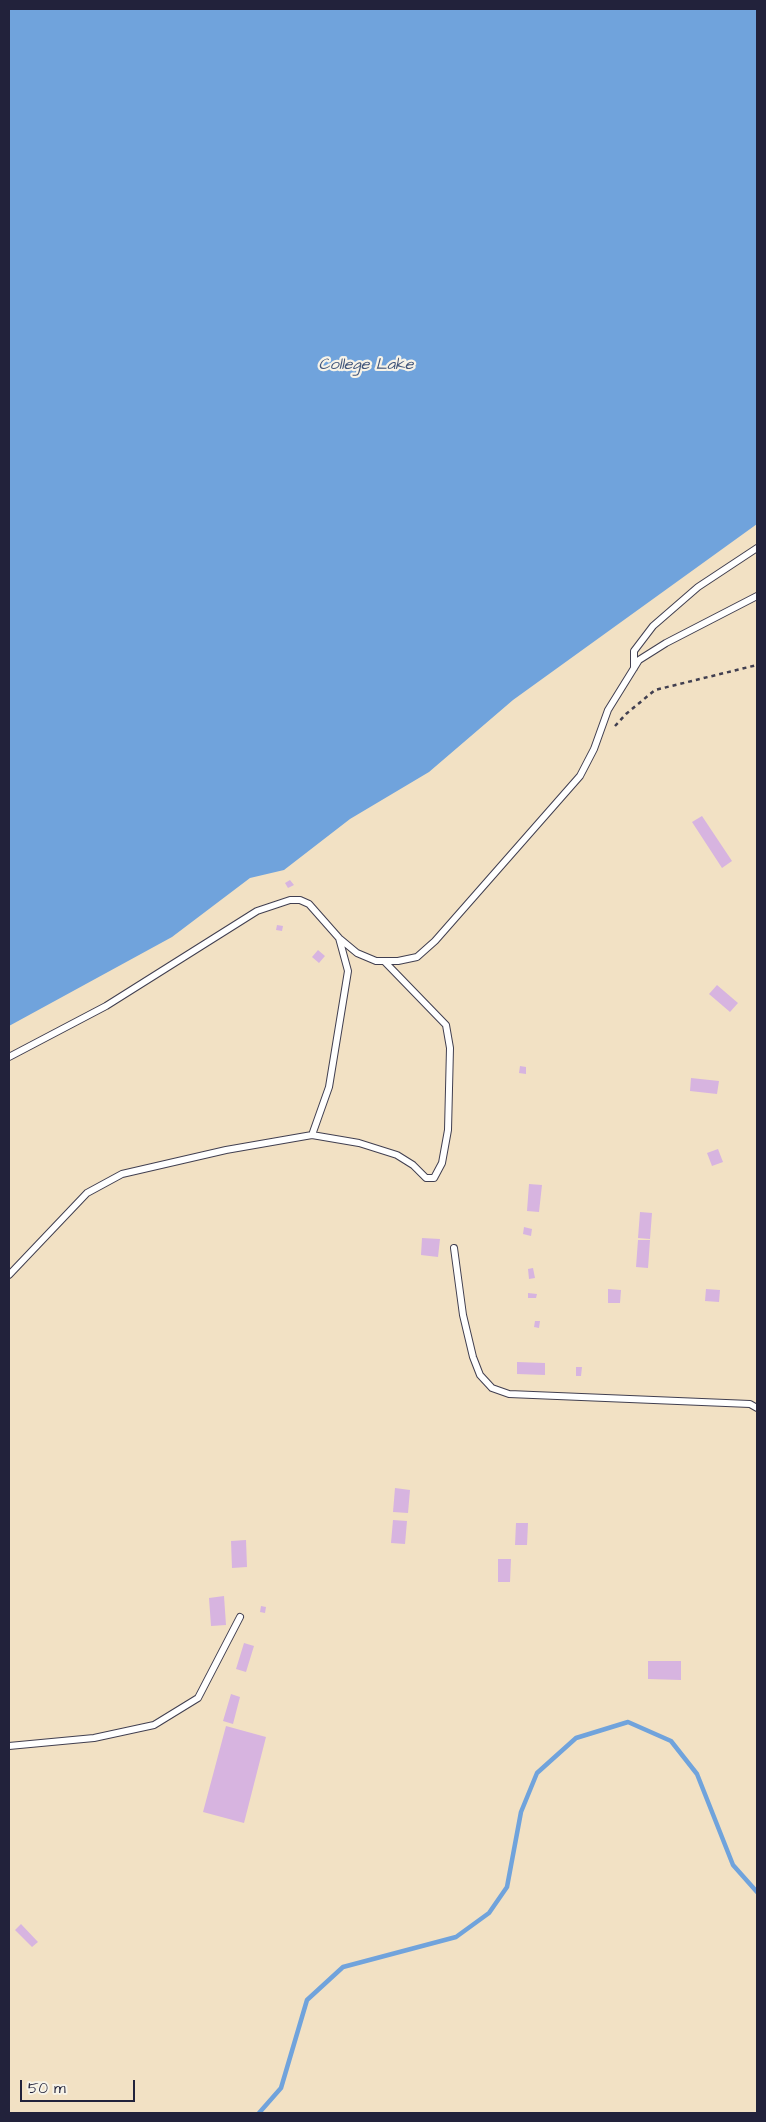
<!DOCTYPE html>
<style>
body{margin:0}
#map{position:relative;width:766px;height:2122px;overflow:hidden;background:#f2e1c4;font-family:"Architects Daughter",sans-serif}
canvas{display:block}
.frame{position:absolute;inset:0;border:10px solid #22223b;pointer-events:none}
.scale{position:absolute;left:20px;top:2080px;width:115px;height:22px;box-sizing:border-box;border:2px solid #22223b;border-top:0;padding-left:6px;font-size:15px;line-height:18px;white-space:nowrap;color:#22223b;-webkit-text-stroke:4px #f7f3e8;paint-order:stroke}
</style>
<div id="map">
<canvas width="766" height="2122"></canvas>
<div class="frame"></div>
<div class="scale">50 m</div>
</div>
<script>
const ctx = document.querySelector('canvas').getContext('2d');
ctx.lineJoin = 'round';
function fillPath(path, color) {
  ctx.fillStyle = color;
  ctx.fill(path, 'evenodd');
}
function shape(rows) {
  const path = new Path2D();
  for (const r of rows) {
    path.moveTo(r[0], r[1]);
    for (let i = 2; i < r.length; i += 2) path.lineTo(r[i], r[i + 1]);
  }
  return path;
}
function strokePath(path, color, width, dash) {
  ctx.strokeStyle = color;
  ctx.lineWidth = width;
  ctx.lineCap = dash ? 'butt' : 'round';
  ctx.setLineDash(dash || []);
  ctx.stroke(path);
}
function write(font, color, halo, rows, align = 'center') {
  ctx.font = font + ' "Architects Daughter",sans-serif';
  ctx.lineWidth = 4.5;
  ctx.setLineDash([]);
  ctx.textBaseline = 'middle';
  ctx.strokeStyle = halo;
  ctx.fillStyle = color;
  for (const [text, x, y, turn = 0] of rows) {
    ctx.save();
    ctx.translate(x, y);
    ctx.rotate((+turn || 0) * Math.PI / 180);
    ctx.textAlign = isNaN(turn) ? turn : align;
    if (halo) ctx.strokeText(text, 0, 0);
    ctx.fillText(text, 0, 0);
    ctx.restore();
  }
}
fillPath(shape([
 [9,9,757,9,757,524,513,700,429,772,350,819,284,870,250,878,172,937,9,1026]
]), '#70a3dc');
strokePath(shape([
 [259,2113,281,2088,307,2000,343,1967,456,1937,489,1913,507,1887,521,1812,537,1773,576,1738,628,1722,671,1741,697,1774,733,1865,757,1892]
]), '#70a3dc', 4.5);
fillPath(shape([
 [702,816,732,861,722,868,692,822],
 [290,880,294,885,288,888,285,883],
 [277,925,283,926,282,931,276,930],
 [318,950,325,956,319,963,312,957],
 [717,985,738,1003,730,1012,709,994],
 [520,1066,526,1067,526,1074,519,1073],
 [691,1078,719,1081,717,1094,690,1091],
 [718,1149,723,1162,712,1166,707,1153],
 [529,1184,542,1185,539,1212,527,1211],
 [640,1212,652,1213,650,1239,638,1238],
 [524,1227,532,1229,531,1236,523,1234],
 [422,1238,440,1239,438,1257,421,1255],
 [638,1240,650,1240,648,1268,636,1267],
 [533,1268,535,1278,529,1279,528,1269],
 [608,1289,621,1290,620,1303,608,1303],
 [706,1289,720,1290,719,1302,705,1301],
 [528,1293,537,1294,536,1298,528,1298],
 [535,1321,540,1321,539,1328,534,1327],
 [517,1362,545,1363,545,1375,517,1374],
 [576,1367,582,1367,581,1376,576,1376],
 [395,1488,410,1490,408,1513,393,1512],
 [393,1520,407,1521,405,1544,391,1543],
 [516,1523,528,1523,527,1545,515,1545],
 [246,1540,247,1567,232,1568,231,1541],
 [498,1559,511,1559,510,1582,498,1582],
 [224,1596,226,1625,211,1626,209,1598],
 [261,1606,266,1607,265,1613,260,1612],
 [244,1643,254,1646,246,1672,236,1669],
 [648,1661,681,1661,681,1680,648,1679],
 [231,1694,240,1697,233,1724,223,1721],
 [226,1726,266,1737,244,1823,203,1812],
 [21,1924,38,1942,32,1947,15,1930]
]), '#d7b4e0');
const lane = shape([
 [634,668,634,651,653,626,698,587,757,548],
 [384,961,398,961,417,957,435,941,580,776,594,749,608,710,639,660,666,643,757,596],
 [9,1057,106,1006,257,911,290,900,300,900,309,904,339,938,357,953,376,961,384,961,446,1025,450,1048,448,1130,442,1163,434,1178,426,1178,413,1165,397,1155,359,1143,312,1135,226,1150,122,1174,87,1193,9,1275],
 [312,1135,329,1087,348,971,339,938],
 [454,1248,463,1315,473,1357,480,1375,492,1388,509,1394,750,1404,757,1408],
 [9,1746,94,1738,154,1725,198,1698,240,1617]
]);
strokePath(lane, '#413f50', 8);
strokePath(shape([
 [615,726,626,714,655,690,757,665]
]), '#413f50', 2.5, [4, 4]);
strokePath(lane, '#fff', 6);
write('italic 16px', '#41567b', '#f7f3e8', [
 ["College Lake",366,366]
]);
</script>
